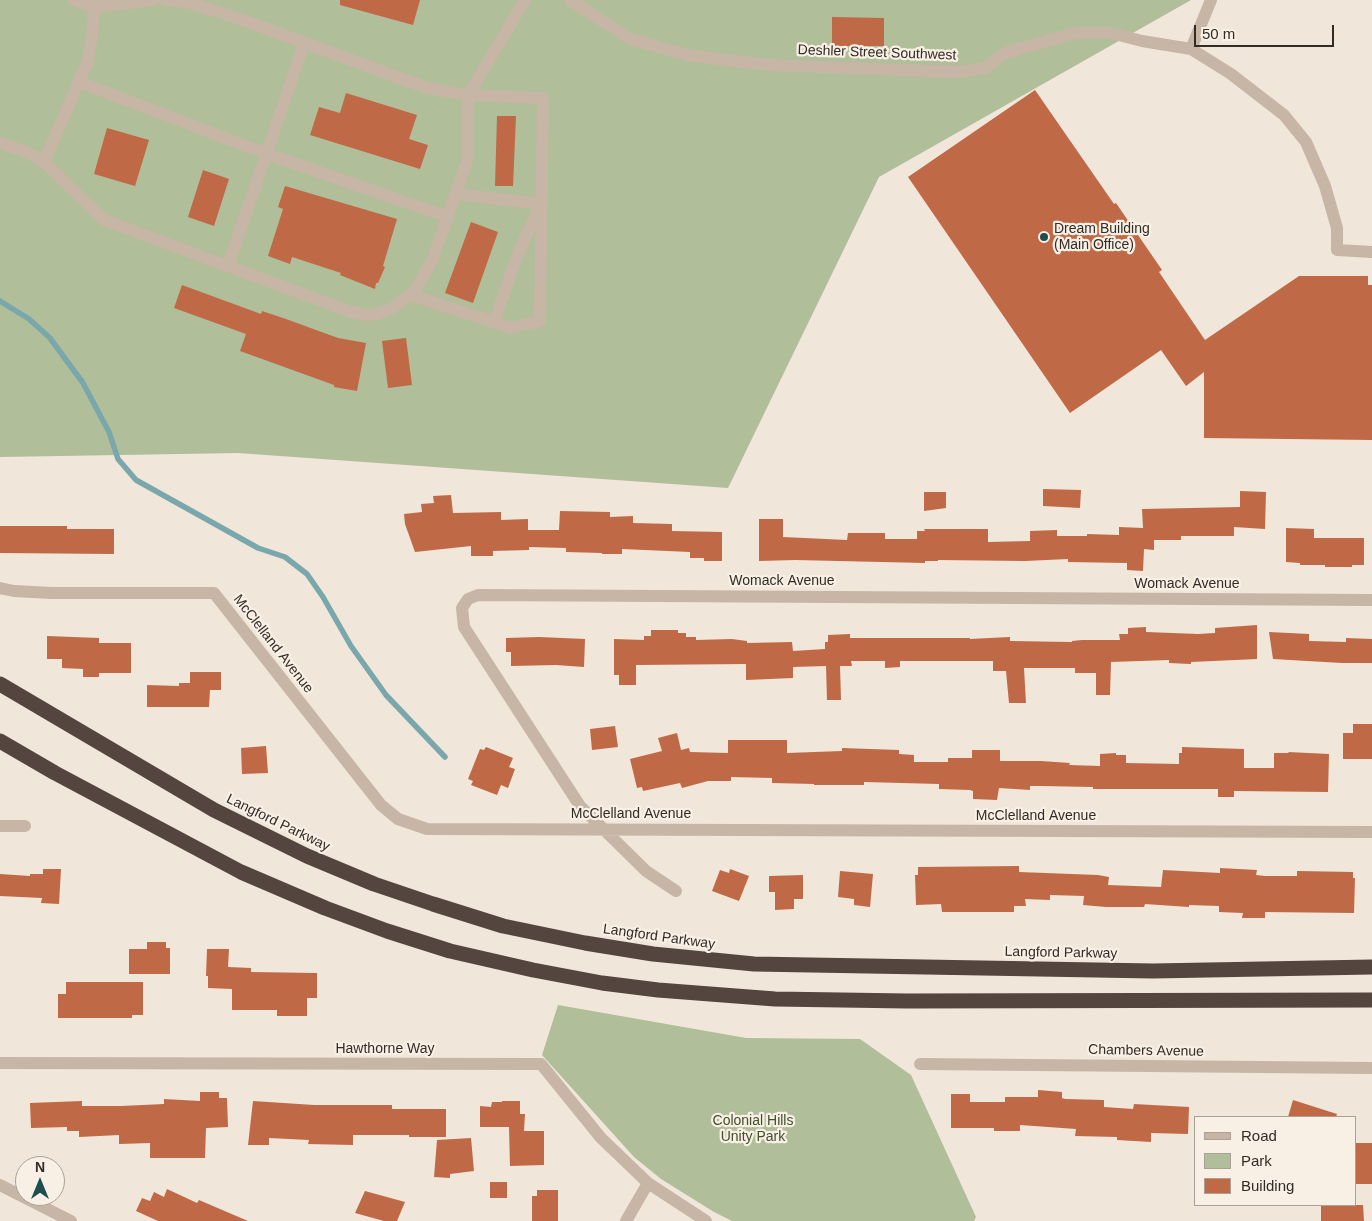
<!DOCTYPE html>
<style>
body{margin:0}
#map{position:relative;width:1372px;height:1221px;overflow:hidden;background:#f0e6d9;font-family:Helvetica,sans-serif}
canvas{display:block}
.legend{position:absolute;left:1194px;top:1116px;width:162px;height:90px;box-sizing:border-box;background:#f8f0e5;border:1px solid #a9a199;margin:0;padding:6px 9px;list-style:none;font-size:15px;color:#332b26}
.legend li{display:flex;align-items:center;gap:10px;height:25px}
.legend b{width:25px;border:1px solid #a9a199}
.north{position:absolute;left:15px;top:1156px;width:50px;height:50px;box-sizing:border-box;background:#f8f0e5;border:1px solid #a9a199;border-radius:50%;rotate:0deg;font-size:14px;font-weight:700;line-height:20px;text-align:center;color:#332b26}
.north::after{content:'';display:block;margin:auto;width:18px;height:22px;background:#1e4d52;clip-path:polygon(50% 0,100% 100%,50% 72%,0 100%)}
.scale{position:absolute;left:1194px;top:25px;width:140px;height:22px;box-sizing:border-box;border:2px solid #332b26;border-top:0;padding-left:6px;font-size:15px;line-height:18px;white-space:nowrap;color:#332b26;-webkit-text-stroke:4px #f8f0e5;paint-order:stroke}
</style>
<div id="map">
<canvas width="1372" height="1221"></canvas>
<ul class="legend">
<li><b style="height:6px;background:#c7b6a6"></b>Road</li>
<li><b style="height:14px;background:#b0be9a"></b>Park</li>
<li><b style="height:14px;background:#c06946"></b>Building</li>
</ul>
<div class="north">N</div>
<div class="scale">50 m</div>
</div>
<script>
const ctx = document.querySelector('canvas').getContext('2d');
ctx.lineJoin = 'round';
function fillPath(path, color) {
  ctx.fillStyle = color;
  ctx.fill(path, 'evenodd');
}
function shape(rows) {
  const path = new Path2D();
  for (const r of rows) {
    path.moveTo(r[0], r[1]);
    for (let i = 2; i < r.length; i += 2) path.lineTo(r[i], r[i + 1]);
  }
  return path;
}
function strokePath(path, color, width, dash) {
  ctx.strokeStyle = color;
  ctx.lineWidth = width;
  ctx.lineCap = dash ? 'butt' : 'round';
  ctx.setLineDash(dash || []);
  ctx.stroke(path);
}
function write(font, color, halo, rows, align = 'center') {
  ctx.font = font + ' Helvetica,sans-serif';
  ctx.lineWidth = 4.5;
  ctx.setLineDash([]);
  ctx.textBaseline = 'middle';
  ctx.strokeStyle = halo;
  ctx.fillStyle = color;
  for (const [text, x, y, turn = 0] of rows) {
    ctx.save();
    ctx.translate(x, y);
    ctx.rotate((+turn || 0) * Math.PI / 180);
    ctx.textAlign = isNaN(turn) ? turn : align;
    if (halo) ctx.strokeText(text, 0, 0);
    ctx.fillText(text, 0, 0);
    ctx.restore();
  }
}
fillPath(shape([
 [0,0,1191,0,879,177,728,488,238,453,0,457],
 [558,1005,746,1038,860,1039,911,1075,976,1217,974,1221,732,1221,714,1212,661,1179,634,1157,542,1055]
]), '#b0be9a');
strokePath(shape([
 [0,301,29,319,50,338,83,383,109,432,118,459,136,480,258,548,285,557,307,574,323,597,351,646,386,695,445,757]
]), '#79a7ab', 5.5);
fillPath(shape([
 [340,0,420,0,413,25,340,5],
 [832,17,884,18,884,46,832,46],
 [1035,90,1114,204,1116,203,1162,270,1159,272,1205,340,1299,276,1368,276,1368,285,1372,285,1372,440,1204,438,1204,372,1186,386,1161,350,1070,413,908,177],
 [346,93,417,115,409,139,428,145,420,169,310,135,319,107,340,113],
 [497,116,516,116,513,186,495,186],
 [107,128,149,140,135,186,94,174],
 [203,170,229,179,214,226,188,217],
 [285,186,397,219,383,266,385,267,378,283,376,283,375,289,340,275,341,273,292,257,290,264,268,256,283,209,278,207],
 [471,222,498,232,473,303,445,293],
 [182,285,261,314,262,311,286,319,338,338,366,343,357,391,334,387,334,385,240,351,246,334,174,308],
 [406,338,412,385,388,388,382,341],
 [1043,489,1081,490,1080,508,1043,506],
 [1240,491,1266,492,1265,529,1234,527,1234,536,1181,536,1181,540,1154,540,1154,550,1144,549,1143,571,1127,570,1127,563,1068,562,1068,559,1025,561,938,560,938,561,925,561,925,563,795,560,759,561,759,519,783,519,783,537,847,540,848,533,885,533,885,539,917,539,917,531,925,531,924,529,988,529,988,542,1030,541,1030,531,1057,530,1057,536,1087,536,1087,534,1119,535,1119,527,1143,528,1142,509,1240,507],
 [924,492,946,492,946,508,924,511],
 [451,495,453,513,501,512,501,520,528,519,528,530,559,530,560,511,610,512,610,517,633,516,633,523,672,524,672,531,722,532,722,561,704,561,704,558,690,558,690,552,622,549,622,554,602,554,602,553,566,552,566,548,529,547,529,550,493,551,493,556,471,556,471,546,415,552,405,524,404,514,422,512,421,504,434,503,433,496],
 [0,526,67,526,67,529,114,529,114,554,0,553],
 [1286,528,1314,529,1314,538,1364,538,1364,565,1352,565,1352,567,1325,567,1325,565,1300,565,1300,563,1286,562],
 [1257,625,1257,659,1191,662,1191,664,1169,663,1169,660,1111,662,1110,695,1096,695,1096,673,1075,673,1075,668,1024,668,1026,703,1009,703,1006,671,993,671,993,661,900,661,900,667,885,668,885,661,851,661,852,666,840,666,841,700,827,700,826,666,793,667,793,678,746,680,746,664,636,665,636,685,619,685,619,675,614,675,614,639,644,640,644,636,651,636,651,630,678,630,678,633,686,633,686,637,696,637,696,640,732,639,747,641,747,643,792,642,793,651,825,649,825,642,828,642,828,635,850,634,850,638,970,638,970,639,1010,637,1010,641,1072,642,1072,641,1082,640,1120,640,1119,634,1128,634,1128,628,1146,627,1146,632,1198,634,1215,633,1215,628],
 [1269,632,1309,634,1309,641,1346,642,1346,638,1372,639,1372,663,1342,663,1273,659],
 [47,636,99,638,99,643,131,643,131,673,99,673,99,677,83,677,83,669,62,668,62,659,47,659],
 [539,637,585,639,584,667,556,665,511,666,511,652,506,652,506,638],
 [190,672,221,672,221,690,210,690,209,707,147,707,147,685,179,686,179,683,190,683],
 [1353,724,1372,724,1372,759,1343,759,1343,733,1353,733],
 [615,726,618,747,592,750,590,729],
 [677,733,681,750,689,748,690,752,728,753,728,740,787,740,787,753,842,751,842,748,899,750,899,754,914,755,914,762,948,762,948,758,972,758,972,750,1000,750,1000,761,1041,761,1070,763,1069,765,1100,766,1100,754,1116,753,1116,755,1126,755,1126,763,1179,764,1179,753,1182,753,1182,747,1244,749,1244,768,1274,768,1274,753,1289,753,1288,752,1329,754,1328,792,1234,791,1234,797,1218,797,1218,789,1093,789,1093,787,1041,786,1030,786,1030,790,999,788,997,800,973,799,973,791,970,790,939,789,939,784,864,782,864,785,814,785,814,784,772,783,772,778,731,777,731,781,708,781,682,788,680,783,643,791,642,787,637,788,630,759,662,751,658,738],
 [266,746,268,773,242,774,241,748],
 [486,747,513,758,509,767,515,769,508,788,501,785,497,795,471,785,473,781,468,779,480,749,484,750],
 [1019,866,1019,872,1098,875,1109,877,1108,885,1161,887,1163,870,1220,873,1220,868,1257,870,1256,875,1265,876,1297,876,1297,871,1353,872,1353,878,1355,878,1354,913,1265,912,1265,918,1242,918,1243,913,1219,912,1219,906,1189,905,1189,907,1145,904,1144,907,1106,907,1083,905,1084,896,1050,895,1050,900,1025,899,1026,906,1014,906,1014,912,942,912,941,904,916,905,915,875,918,875,918,867],
 [43,869,61,869,59,904,41,903,42,898,0,896,0,874,30,876,30,874,43,874],
 [730,869,749,876,739,901,712,891,720,870,729,873],
 [840,871,873,874,870,907,854,905,854,899,838,897],
 [803,875,803,899,794,899,794,909,775,910,775,892,769,892,769,876],
 [147,942,166,942,166,948,170,948,170,974,129,974,129,949,147,949],
 [207,949,229,949,228,967,251,968,251,972,317,973,317,998,307,998,307,1016,277,1016,277,1010,232,1010,232,989,208,988,208,976,206,976],
 [66,982,143,982,143,1015,132,1015,132,1018,58,1018,58,994,66,994],
 [1038,1090,1062,1092,1062,1098,1065,1099,1104,1100,1104,1107,1133,1109,1134,1104,1189,1107,1188,1134,1151,1133,1151,1142,1117,1140,1117,1137,1075,1136,1076,1129,1020,1125,1020,1131,994,1131,994,1128,951,1128,951,1094,970,1094,970,1102,1005,1102,1005,1097,1038,1097],
 [200,1092,219,1092,219,1098,227,1098,228,1127,206,1128,205,1158,150,1158,150,1143,119,1144,119,1135,79,1137,79,1131,67,1131,67,1127,31,1128,30,1103,82,1101,82,1106,121,1106,164,1104,164,1099,200,1101],
 [1293,1100,1337,1114,1336,1117,1288,1117],
 [253,1101,314,1105,392,1105,392,1109,446,1109,446,1137,409,1137,409,1135,353,1135,353,1145,308,1144,309,1140,269,1138,269,1145,248,1145],
 [502,1101,520,1101,520,1114,525,1114,524,1131,544,1131,544,1165,510,1166,509,1127,480,1127,480,1106,491,1107,492,1102,502,1102],
 [471,1138,474,1171,450,1174,450,1178,434,1177,437,1140],
 [1356,1143,1372,1143,1372,1184,1356,1184],
 [490,1182,507,1182,507,1198,490,1198],
 [167,1189,197,1203,199,1200,248,1221,158,1221,136,1211,142,1198,150,1201,154,1192,164,1197],
 [537,1190,558,1190,558,1221,532,1221,532,1196,537,1196],
 [365,1191,405,1202,397,1221,384,1221,355,1213],
 [1321,1205,1363,1205,1364,1221,1321,1221]
]), '#c06946');
strokePath(shape([
 [165,0,186,2,232,16,427,88,468,95,543,98,540,321,511,328,411,295],
 [570,0,630,39,692,56,769,65,959,72,985,68,1005,53,1075,33,1111,33,1142,41,1191,49,1231,74,1284,115,1306,142,1325,186,1337,228,1337,250,1372,252],
 [94,7,154,0],
 [1191,49,1211,0],
 [79,82,267,154,448,217],
 [0,143,27,152,44,162,104,220,351,312,367,315,377,314,391,309,414,292,432,261,468,158,468,95,525,0],
 [44,162,88,61,93,27,94,7,74,0],
 [456,194,541,204,518,254,494,322],
 [228,266,304,44],
 [0,588,14,591,51,593,214,593,381,805,398,819,427,829,1372,832],
 [0,826,25,826],
 [676,891,646,871,580,806,464,627,462,608,468,599,478,595,1372,600],
 [0,1063,541,1064,601,1138,648,1183,706,1221],
 [920,1064,1372,1068],
 [0,1185,71,1221],
 [626,1221,648,1183]
]), '#c7b6a6', 12);
strokePath(shape([
 [0,684,214,810,307,856,374,884,433,904,503,926,585,943,653,954,754,964,1153,971,1372,967],
 [0,741,55,773,241,872,325,908,387,931,450,951,533,970,602,983,658,990,775,999,907,1001,1372,1000]
]), '#54453e', 15);
for (const [x, y, r, color] of [
 [1044,237,5,"#1e4d52"]
]) {
  const dot = new Path2D();
  dot.arc(x, y, r, 0, 2 * Math.PI);
  ctx.fillStyle = color;
  ctx.fill(dot);
  strokePath(dot, '#f8f0e5', 2);
}
write('14px', '#332b26', '#f8f0e5', [
 ["Deshler Street Southwest",877,53,2],
 ["Womack Avenue",782,581],
 ["Womack Avenue",1187,584],
 ["McClelland Avenue",273,644,52],
 ["McClelland Avenue",631,814],
 ["McClelland Avenue",1036,816],
 ["Langford Parkway",278,823,26],
 ["Langford Parkway",659,937,8],
 ["Langford Parkway",1061,953,1],
 ["Hawthorne Way",385,1049],
 ["Chambers Avenue",1146,1051,1]
]);
write('14px', '#332b26', '#f8f0e5', [
 ["Dream Building",1054,229],
 ["(Main Office)",1054,245]
], 'left');
write('14px', '#41502b', '#f8f0e5', [
 ["Colonial Hills",753,1121],
 ["Unity Park",753,1137]
]);
</script>
